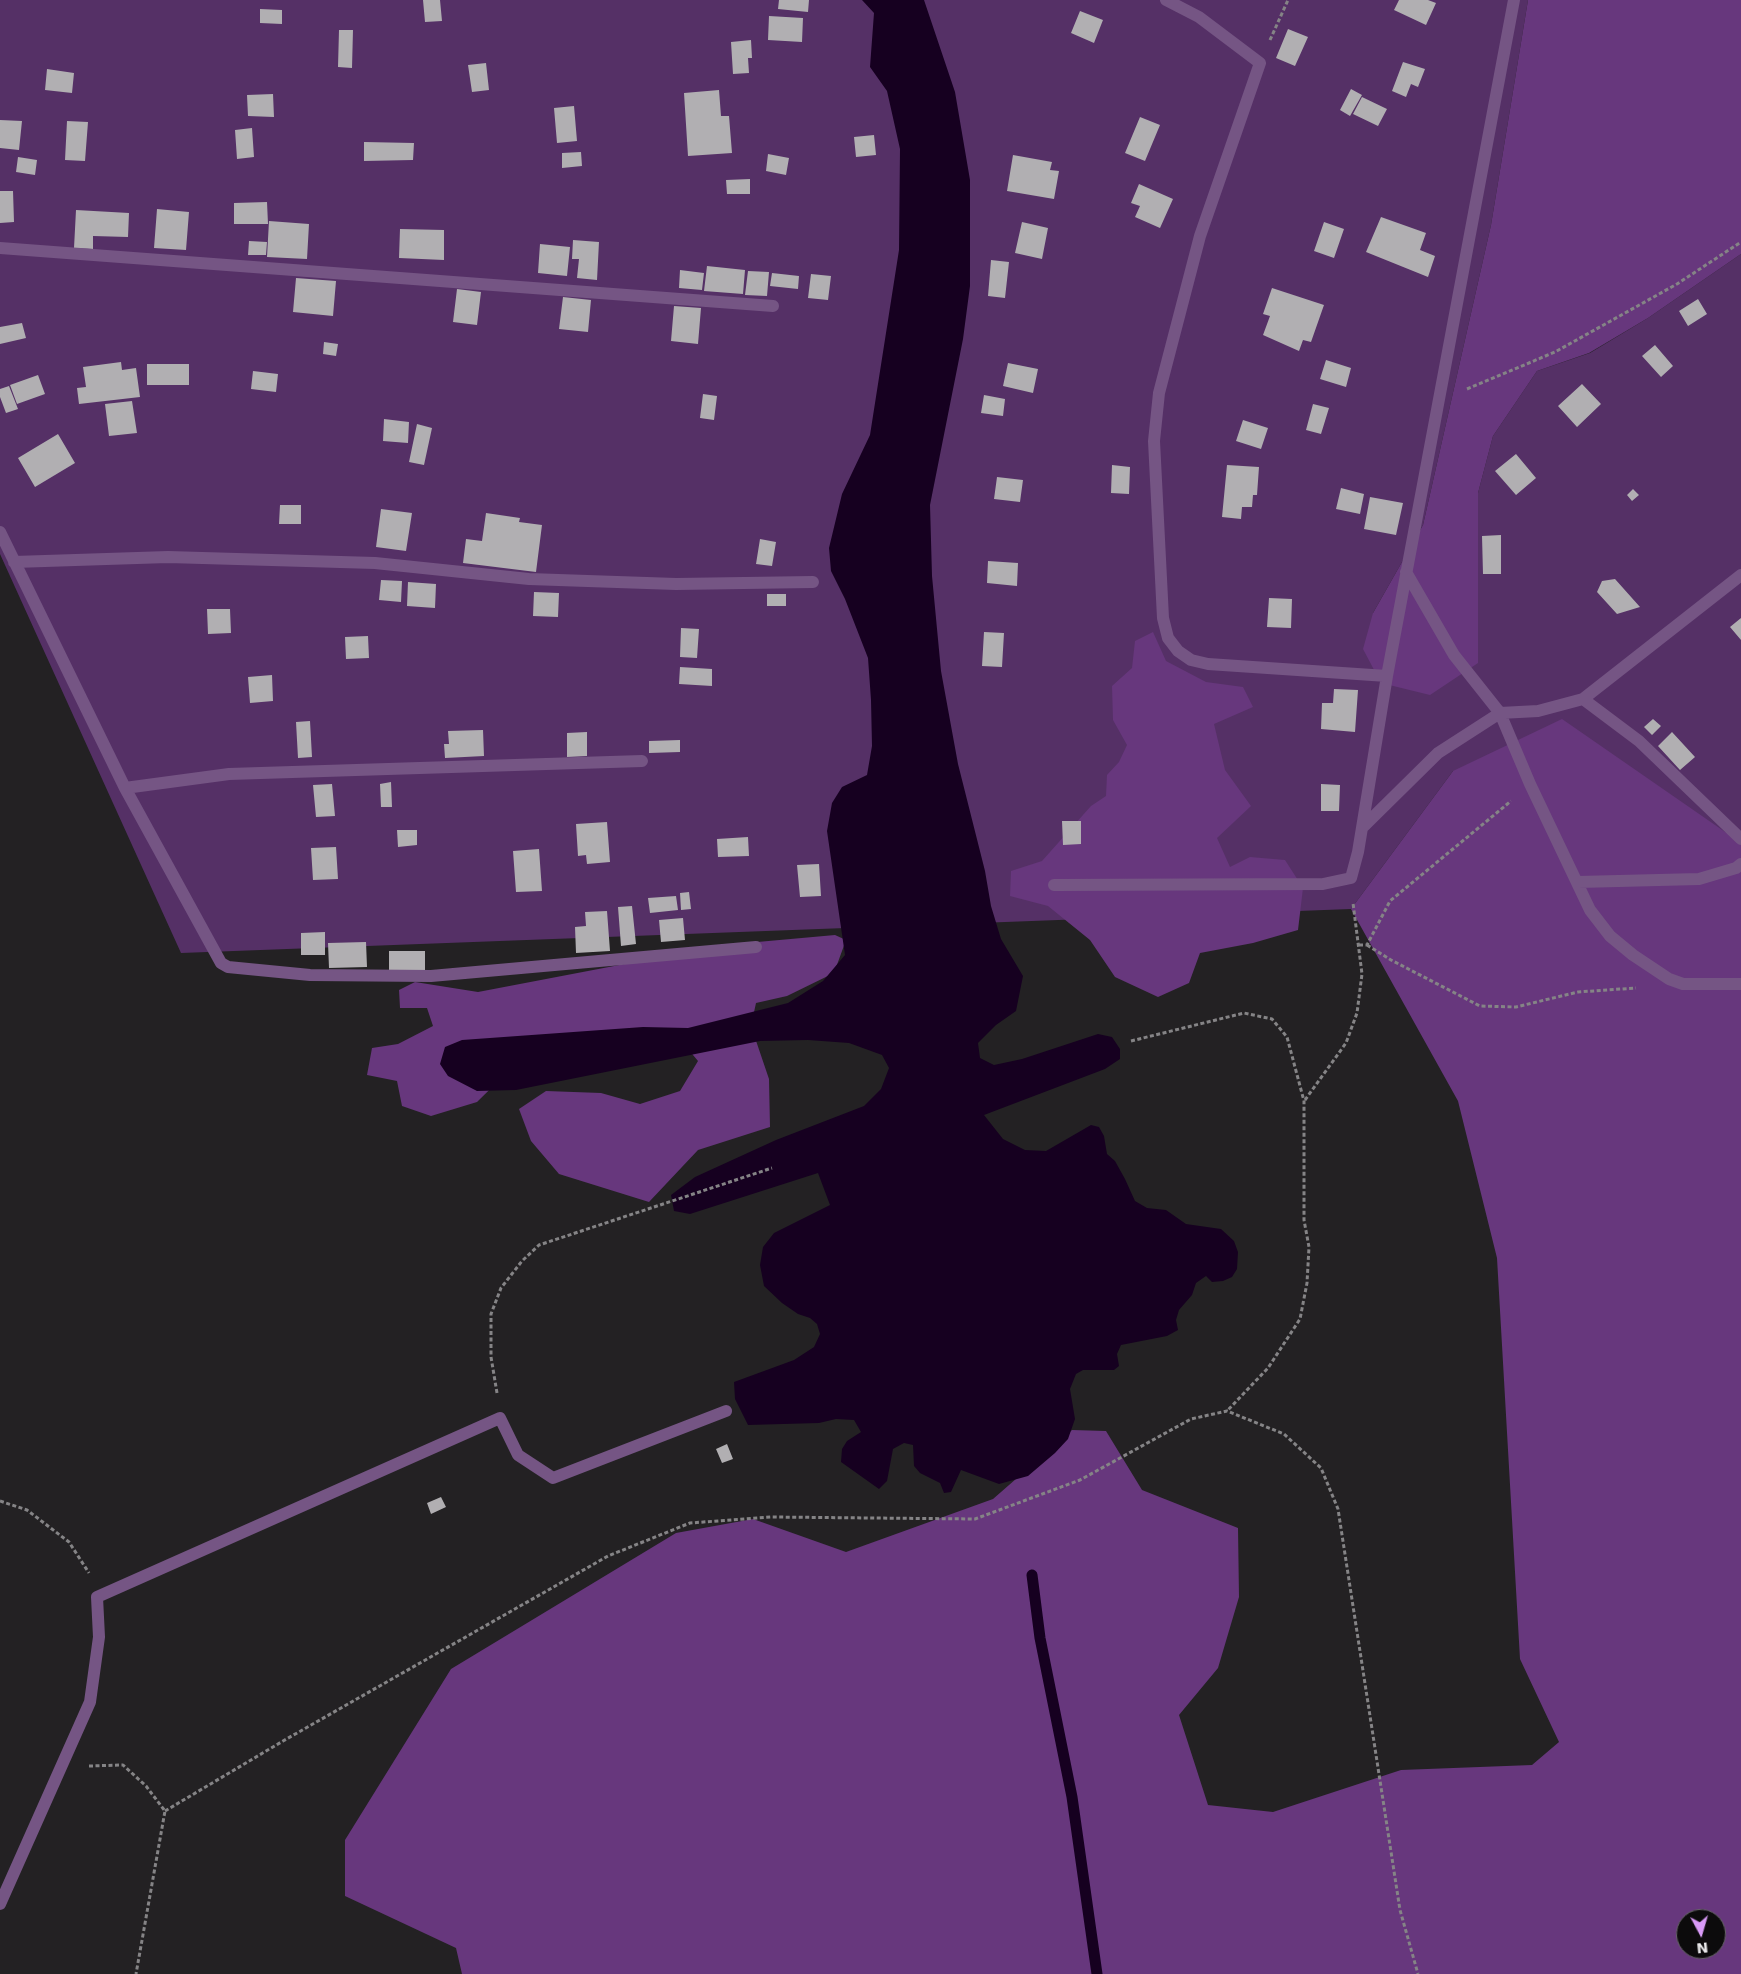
<!DOCTYPE html>
<style>
body{margin:0}
#map{position:relative;width:1741px;height:1974px;overflow:hidden;background:#232123;font-family:"DejaVu Sans",sans-serif}
canvas{display:block}
.north{position:absolute;left:1676px;top:1909px;width:50px;height:50px;box-sizing:border-box;background:#0c0b0c;border:1px solid #656465;border-radius:50%;rotate:174deg;font-size:14px;font-weight:700;line-height:20px;text-align:center;color:#eae9eb}
.north::after{content:'';display:block;margin:auto;width:18px;height:22px;background:#d99af7;clip-path:polygon(50% 0,100% 100%,50% 72%,0 100%)}
</style>
<div id="map">
<canvas width="1741" height="1974"></canvas>
<div class="north">N</div>
</div>
<script>
const ctx = document.querySelector('canvas').getContext('2d');
ctx.lineJoin = 'round';
function fillPath(path, color) {
  ctx.fillStyle = color;
  ctx.fill(path, 'evenodd');
}
function shape(rows) {
  const path = new Path2D();
  for (const r of rows) {
    path.moveTo(r[0], r[1]);
    for (let i = 2; i < r.length; i += 2) path.lineTo(r[i], r[i + 1]);
  }
  return path;
}
function strokePath(path, color, width, dash) {
  ctx.strokeStyle = color;
  ctx.lineWidth = width;
  ctx.lineCap = dash ? 'butt' : 'round';
  ctx.setLineDash(dash || []);
  ctx.stroke(path);
}
fillPath(shape([
 [0,0,1528,0,1491,225,1423,525,1373,613,1478,663,1478,493,1493,436,1537,371,1590,353,1648,318,1741,254,1741,843,1453,771,1351,909,181,953,0,554]
]), '#553066');
fillPath(shape([
 [1528,0,1741,0,1741,254,1648,318,1589,353,1537,371,1493,436,1478,493,1478,663,1430,695,1381,683,1363,649,1373,613,1423,525,1491,225],
 [1153,632,1166,661,1206,682,1243,687,1253,707,1214,724,1225,770,1251,806,1217,838,1230,867,1250,857,1285,860,1303,888,1298,930,1253,943,1200,953,1189,983,1158,997,1115,977,1090,940,1048,906,1010,896,1011,871,1042,861,1091,806,1106,796,1107,775,1119,762,1127,745,1113,720,1112,686,1132,668,1135,641],
 [1562,719,1741,843,1741,1974,462,1974,456,1948,345,1896,345,1840,451,1669,676,1533,753,1519,846,1552,993,1499,1072,1430,1106,1431,1142,1490,1238,1528,1239,1597,1218,1668,1179,1715,1208,1805,1273,1812,1401,1770,1532,1765,1559,1742,1520,1659,1497,1258,1458,1101,1351,909,1453,771],
 [1686,1919,1716,1919,1716,1949,1686,1949],
 [835,935,846,940,834,973,787,996,756,1003,751,1026,769,1079,770,1127,698,1150,649,1202,559,1174,531,1141,519,1109,546,1091,601,1093,640,1104,680,1091,698,1061,688,1049,537,1043,477,1102,431,1116,402,1106,397,1081,367,1075,372,1048,398,1044,433,1026,427,1008,400,1008,399,990,415,982,478,992,724,945]
]), '#67377d');
fillPath(shape([
 [862,0,924,0,955,92,970,180,970,286,963,339,930,505,932,576,941,671,958,764,985,871,991,906,1001,939,1023,976,1016,1011,996,1025,978,1043,980,1058,994,1065,1022,1059,1098,1034,1112,1037,1120,1049,1120,1059,1105,1069,984,1115,1003,1139,1025,1150,1046,1151,1091,1125,1099,1127,1104,1136,1107,1154,1115,1161,1125,1179,1135,1201,1147,1208,1166,1210,1186,1224,1221,1229,1234,1241,1238,1252,1237,1269,1232,1277,1223,1281,1212,1282,1206,1276,1196,1283,1192,1295,1179,1310,1176,1320,1178,1330,1167,1336,1121,1345,1117,1354,1119,1366,1114,1370,1083,1370,1076,1374,1070,1389,1075,1419,1068,1439,1055,1453,1028,1476,999,1484,961,1470,951,1492,944,1493,940,1483,920,1473,914,1466,913,1445,904,1443,893,1449,887,1481,879,1489,841,1462,842,1449,847,1441,861,1432,854,1420,836,1419,819,1423,748,1425,735,1399,734,1382,794,1360,814,1347,820,1334,817,1324,810,1318,798,1314,782,1303,764,1286,760,1265,763,1247,774,1233,830,1205,818,1173,690,1214,674,1211,671,1195,695,1177,776,1140,864,1106,881,1089,889,1068,882,1055,849,1043,808,1040,760,1041,516,1090,477,1091,448,1076,440,1064,445,1047,462,1040,643,1027,688,1028,788,1003,823,981,845,955,827,831,832,803,842,787,867,775,872,746,871,700,868,658,845,599,831,571,829,548,842,494,870,435,899,250,900,149,887,91,870,67,874,13]
]), '#160020');
strokePath(shape([
 [1032,1575,1040,1638,1072,1797,1097,1974]
]), '#160020', 11);
fillPath(shape([
 [423,0,440,0,442,21,425,22],
 [779,0,809,0,808,12,778,9],
 [1399,0,1428,0,1436,3,1426,25,1394,10],
 [260,9,282,10,282,24,260,23],
 [1080,11,1103,20,1094,43,1071,33],
 [769,16,803,18,802,42,768,40],
 [1288,29,1308,37,1295,66,1276,58],
 [339,30,353,30,352,68,338,67],
 [751,40,752,58,748,58,749,73,733,74,731,42],
 [1403,62,1425,69,1418,87,1411,84,1406,97,1392,91],
 [486,63,489,90,472,92,468,65],
 [47,69,74,73,72,93,45,90],
 [1351,89,1362,95,1350,116,1340,110],
 [719,90,721,116,729,116,732,153,688,156,684,93],
 [273,94,274,117,248,116,247,95],
 [1362,97,1387,109,1378,126,1353,114],
 [574,106,577,141,557,143,554,108],
 [1140,117,1160,125,1145,161,1125,153],
 [0,120,22,121,19,150,0,148],
 [67,121,88,122,85,161,65,160],
 [252,128,254,157,237,159,235,130],
 [874,135,876,155,856,157,854,137],
 [364,142,414,143,413,160,364,161],
 [581,152,582,166,562,168,562,153],
 [768,154,789,158,786,175,766,171],
 [1013,155,1052,162,1050,170,1059,171,1054,199,1007,191],
 [18,157,37,160,35,175,16,172],
 [750,179,750,194,727,194,726,180],
 [1139,184,1173,199,1160,228,1135,217,1140,206,1131,203],
 [0,191,13,191,14,222,0,223],
 [267,202,268,224,234,224,234,203],
 [157,209,189,212,186,250,154,248],
 [76,210,129,213,128,237,93,236,93,249,74,248],
 [1381,217,1426,233,1420,250,1435,256,1428,277,1366,252],
 [269,221,309,224,307,259,267,257],
 [1022,222,1048,228,1042,259,1015,253],
 [1324,222,1344,229,1334,258,1314,251],
 [400,229,444,230,444,260,399,258],
 [573,240,599,242,597,280,577,278,579,259,572,259],
 [249,241,267,242,266,255,248,255],
 [540,244,570,247,567,276,538,273],
 [991,260,1009,262,1005,298,988,296],
 [707,266,745,270,743,294,704,291],
 [680,270,704,273,702,290,679,288],
 [748,271,769,272,767,296,745,295],
 [772,273,799,276,798,289,770,286],
 [811,274,831,276,828,300,808,298],
 [296,278,336,281,333,316,293,312],
 [1272,288,1324,305,1311,342,1303,340,1299,351,1263,335,1270,316,1263,314],
 [457,289,481,292,477,325,453,322],
 [563,297,591,300,588,332,559,329],
 [1698,299,1707,314,1688,326,1679,311],
 [674,306,701,308,698,344,671,341],
 [22,323,26,338,0,344,0,327],
 [324,342,338,344,336,356,323,354],
 [1655,345,1673,366,1661,377,1642,356],
 [1326,360,1351,368,1346,387,1320,379],
 [121,362,122,370,136,368,140,397,79,404,77,388,86,387,83,367],
 [1008,363,1038,369,1033,393,1003,386],
 [147,364,189,364,189,385,147,385],
 [253,371,278,374,276,392,251,389],
 [38,375,45,394,17,404,10,385],
 [1582,384,1601,404,1577,427,1558,406],
 [9,386,18,409,6,413,0,397,0,389],
 [703,394,717,396,714,420,700,418],
 [984,395,1005,399,1003,416,981,413],
 [132,401,137,433,109,436,105,404],
 [1313,404,1329,408,1321,434,1306,430],
 [384,419,409,422,408,443,383,441],
 [1243,420,1268,428,1261,449,1236,441],
 [417,424,432,428,424,465,409,462],
 [58,434,75,463,35,487,18,458],
 [1516,454,1536,478,1516,495,1495,471],
 [1112,465,1130,467,1129,494,1111,493],
 [1227,465,1259,467,1257,495,1253,495,1252,507,1242,507,1241,519,1222,517],
 [997,477,1023,480,1020,502,994,499],
 [1341,488,1364,494,1360,514,1336,509],
 [1633,489,1639,495,1632,501,1627,495],
 [1370,497,1403,503,1396,535,1364,529],
 [280,505,301,505,301,524,279,524],
 [381,509,412,513,406,551,376,547],
 [486,513,520,518,519,522,542,525,536,572,463,563,466,539,482,541],
 [1501,535,1501,574,1483,574,1482,536],
 [760,539,776,542,772,566,756,564],
 [988,561,1018,563,1017,586,987,583],
 [1615,579,1640,607,1617,614,1597,592,1602,581],
 [381,580,402,581,401,602,379,600],
 [408,582,436,584,435,608,407,606],
 [534,592,559,593,558,617,533,616],
 [767,594,786,594,786,606,767,606],
 [1269,598,1292,599,1291,628,1267,627],
 [207,609,230,609,231,633,208,634],
 [1741,618,1741,640,1730,627],
 [681,628,699,629,697,658,680,657],
 [984,632,1004,633,1002,667,982,666],
 [368,636,369,658,346,659,345,637],
 [680,667,712,669,712,686,679,684],
 [272,675,273,701,250,703,248,677],
 [1334,689,1358,690,1355,732,1321,729,1322,703,1333,703],
 [1653,719,1661,726,1652,735,1644,727],
 [310,721,312,757,298,758,296,722],
 [483,730,484,756,445,758,444,744,449,744,448,731],
 [587,732,587,756,567,757,567,733],
 [1672,732,1695,757,1680,770,1658,746],
 [680,740,680,752,649,753,649,741],
 [391,782,392,807,381,807,380,784],
 [332,784,335,816,316,817,313,785],
 [1321,784,1340,785,1339,811,1321,811],
 [1062,821,1081,821,1081,844,1063,845],
 [607,822,610,862,587,864,586,855,578,856,576,824],
 [397,830,417,830,417,845,398,847],
 [748,837,749,856,718,857,717,839],
 [336,847,338,879,313,880,311,848],
 [539,849,542,891,516,892,513,851],
 [819,864,821,896,800,897,797,865],
 [689,892,691,909,681,910,680,893],
 [676,896,678,910,650,913,648,898],
 [632,906,636,944,621,946,618,907],
 [607,911,610,951,576,953,575,927,586,926,585,912],
 [683,918,685,940,661,942,659,920],
 [325,932,325,955,301,955,301,933],
 [366,942,367,967,329,968,328,943],
 [389,951,425,951,425,972,389,972],
 [727,1444,733,1459,722,1463,716,1449],
 [441,1497,446,1507,431,1514,427,1503]
]), '#b1afb2');
strokePath(shape([
 [1270,40,1288,0],
 [1467,389,1555,352,1677,284,1741,242],
 [1359,945,1367,945,1390,901,1511,801],
 [1367,945,1391,960,1480,1006,1516,1007,1578,992,1636,988],
 [1131,1041,1244,1013,1272,1019,1287,1037,1304,1101,1304,1220,1309,1247,1307,1283,1300,1319,1268,1368,1227,1411],
 [1305,1100,1346,1043,1357,1013,1362,974,1353,903],
 [497,1393,491,1357,491,1314,501,1288,522,1261,539,1245,772,1168],
 [0,1501,27,1510,69,1542,89,1573],
 [89,1766,123,1765,146,1786,165,1811,136,1974],
 [165,1811,283,1741,608,1556,690,1523,771,1517,975,1519,1080,1480,1191,1419,1227,1411,1284,1434,1321,1468,1338,1509,1400,1910,1418,1974]
]), '#858486', 3, [4, 2.5]);
strokePath(shape([
 [1166,0,1199,17,1260,63,1200,236,1159,393,1154,441,1163,618,1168,638,1178,651,1191,660,1208,664,1387,676],
 [0,248,773,306],
 [0,532,125,788,221,963,228,967,310,975,431,976,756,947],
 [14,562,168,557,375,563,529,579,676,584,813,582],
 [1406,572,1454,655,1500,713,1538,711,1583,699,1639,741,1741,839],
 [1583,699,1741,575],
 [125,788,229,774,642,761],
 [1362,828,1438,753,1500,713,1530,784,1590,910,1610,936,1633,955,1669,979,1683,984,1741,984],
 [1578,882,1699,879,1736,868,1741,864],
 [1054,885,1323,884,1351,878,1358,852,1387,676,1514,0],
 [0,1904,90,1702,99,1637,97,1597,500,1418,518,1455,553,1478,726,1411]
]), '#755584', 12);
</script>
